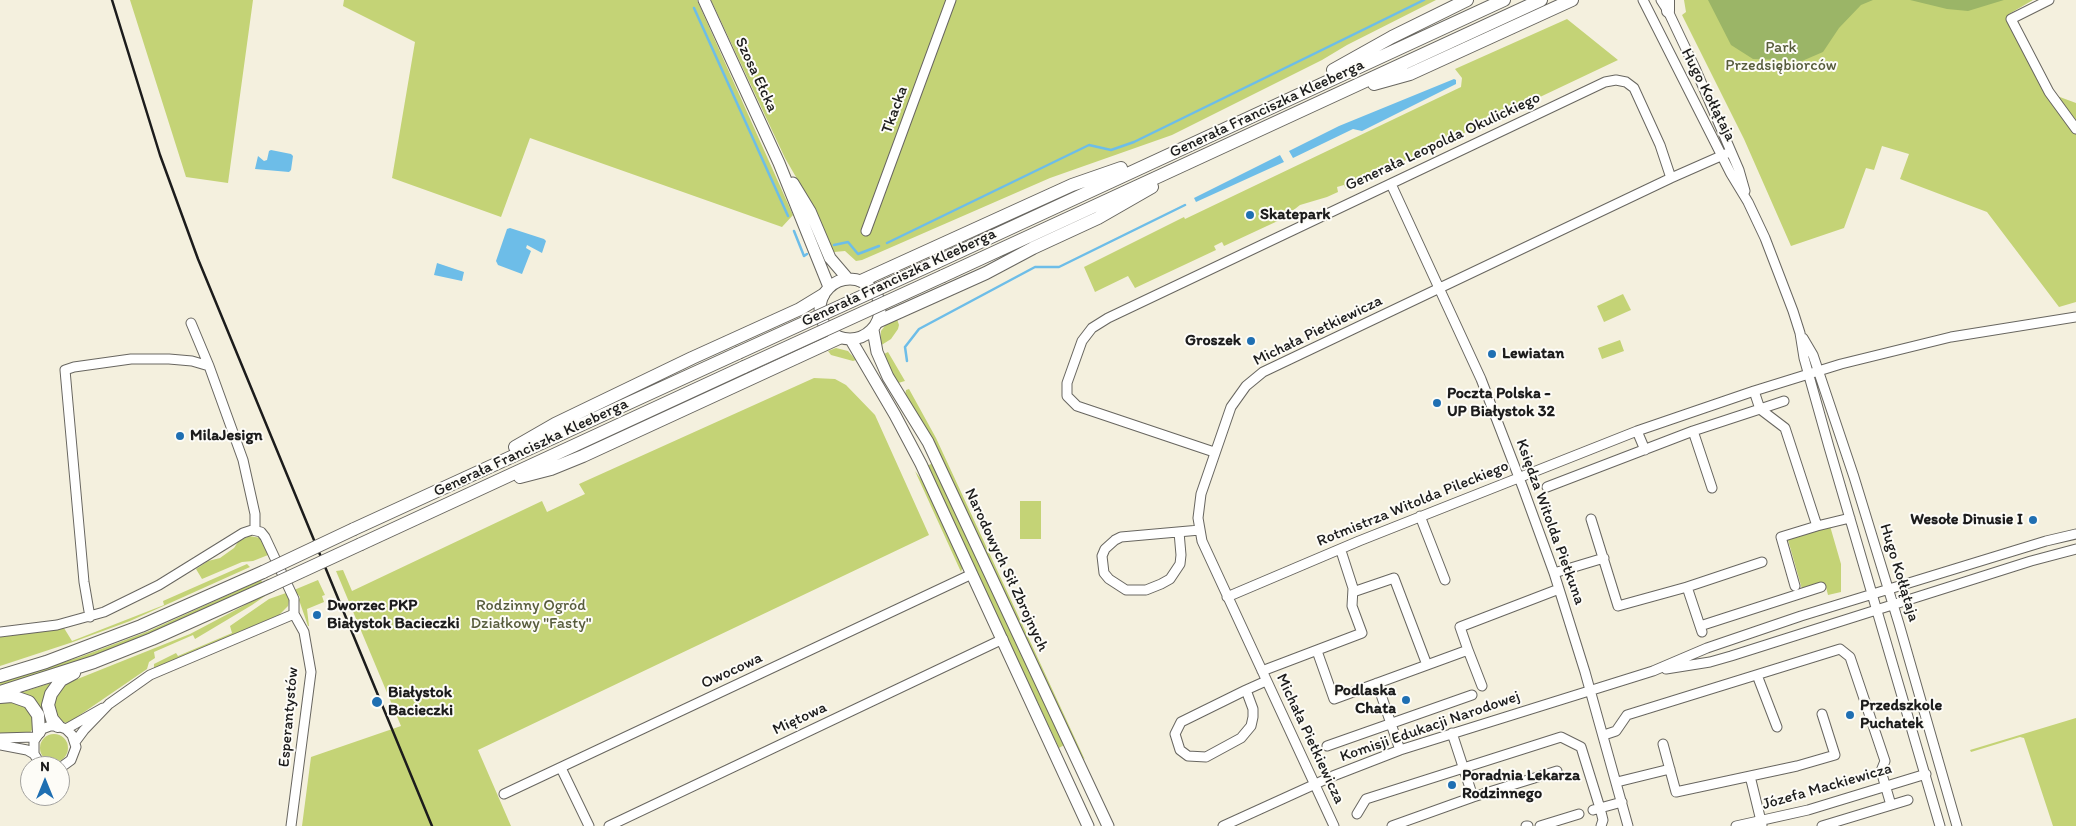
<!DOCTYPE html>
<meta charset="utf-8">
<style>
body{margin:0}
#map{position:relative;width:2076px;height:826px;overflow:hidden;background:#f4f0de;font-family:Itim,sans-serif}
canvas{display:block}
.north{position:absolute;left:20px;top:756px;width:50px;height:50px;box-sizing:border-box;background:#fdfcf7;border:1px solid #a3a29f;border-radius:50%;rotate:0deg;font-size:14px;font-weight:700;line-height:20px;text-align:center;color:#1c1c1c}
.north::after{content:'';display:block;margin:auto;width:18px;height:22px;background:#1f6fb2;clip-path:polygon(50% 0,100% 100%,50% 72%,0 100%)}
</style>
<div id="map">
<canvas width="2076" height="826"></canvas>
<div class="north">N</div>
</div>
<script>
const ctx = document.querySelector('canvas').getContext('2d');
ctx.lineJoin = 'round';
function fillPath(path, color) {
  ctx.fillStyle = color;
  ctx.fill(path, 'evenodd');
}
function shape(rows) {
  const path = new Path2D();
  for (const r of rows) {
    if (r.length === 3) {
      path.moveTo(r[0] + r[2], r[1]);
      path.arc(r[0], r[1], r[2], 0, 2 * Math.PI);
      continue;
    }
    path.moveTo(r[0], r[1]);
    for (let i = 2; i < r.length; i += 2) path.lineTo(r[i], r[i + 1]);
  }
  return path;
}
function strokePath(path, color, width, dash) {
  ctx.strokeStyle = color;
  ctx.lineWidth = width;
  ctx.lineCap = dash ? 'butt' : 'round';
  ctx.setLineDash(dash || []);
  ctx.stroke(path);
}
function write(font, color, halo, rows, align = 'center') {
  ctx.font = font + ' Itim,sans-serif';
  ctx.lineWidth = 4;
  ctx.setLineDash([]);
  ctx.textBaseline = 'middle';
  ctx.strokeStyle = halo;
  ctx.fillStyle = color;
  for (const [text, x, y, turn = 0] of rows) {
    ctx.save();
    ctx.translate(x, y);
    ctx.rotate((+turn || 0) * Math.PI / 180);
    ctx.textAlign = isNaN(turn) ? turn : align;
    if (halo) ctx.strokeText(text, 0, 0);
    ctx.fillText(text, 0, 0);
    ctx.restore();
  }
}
fillPath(shape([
 [130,0,253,0,228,183,186,177],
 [344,0,697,0,793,215,782,227,530,138,501,217,392,178,415,42,343,6],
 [711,0,1436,0,1347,45,1322,60,1172,135,1050,178,862,260,856,261,845,251,834,252,815,210,785,158],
 [1684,0,2033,0,2009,14,2049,93,2076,103,2076,302,2059,307,1987,212,1900,179,1909,154,1882,146,1874,170,1866,168,1844,228,1791,246,1744,139,1682,15,1686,12],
 [1567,19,1618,60,1445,142,1442,138,1435,141,1437,145,1346,189,1344,185,1337,187,1338,192,1327,197,1300,205,1282,219,1224,246,1222,242,1214,246,1216,250,1135,288,1128,276,1095,292,1084,267,1184,217,1185,219,1461,87,1462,78,1455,69],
 [1623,294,1631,310,1604,322,1597,306],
 [897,319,899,325,898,329,891,339,880,346,881,331,887,323],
 [1620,340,1624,351,1602,359,1598,348],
 [836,348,848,351,856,360,853,361,831,355,828,351],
 [888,352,905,381,898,383,896,381,884,354],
 [814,378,835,379,846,385,875,415,929,535,478,750,511,826,302,826,311,757,401,726,336,571,343,570,352,591,542,501,547,512,585,494,579,484],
 [909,389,936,438,1085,760,1079,753,933,440,905,395,906,390],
 [933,463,1064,745,1059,748,927,466],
 [915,471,924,483,963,566,961,572],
 [1020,501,1041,501,1041,539,1020,539],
 [1830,526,1841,564,1841,592,1828,595,1825,583,1802,589,1788,540],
 [249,536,261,538,268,555,253,561,242,562,202,579,196,569,208,561,220,558,234,548,238,542],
 [247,564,250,567,130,621,73,642,0,666,0,637,64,628,72,641,164,605,163,601],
 [261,580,263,584,137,640,92,658,0,687,0,682,80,657,149,631],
 [318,580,325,595,322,596,324,602,307,609,309,626,308,626,299,600,300,597,294,590],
 [286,593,289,600,288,606,279,615,154,668,154,664,176,653,178,656,232,633,230,626,269,599],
 [264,595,265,596,252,605,195,639,193,635,154,652,155,658,149,662,147,669,74,719,75,721,68,723,62,722,53,711,57,691,65,684,190,634],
 [51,683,49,722,45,724,20,693],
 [14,700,32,711,34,727,29,734,0,735,0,703],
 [2076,718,2076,826,2053,826,2024,738,2020,737,1971,752,1970,750],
 [54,748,14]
]), '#c4d376');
fillPath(shape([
 [1708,0,1873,0,1861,5,1839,28,1823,52,1802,61,1753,59,1731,45],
 [1910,0,2004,0,1968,11,1947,9]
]), '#9bb567');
fillPath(shape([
 [1454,79,1456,80,1456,84,1362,131,1353,129,1293,158,1289,151,1339,126],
 [271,150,291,154,293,156,291,170,289,172,255,169,258,156,264,161,267,160,269,151],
 [1280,155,1284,162,1196,202,1194,198],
 [510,228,544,239,546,241,542,253,527,245,526,248,531,251,522,274,498,265,496,261,507,229],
 [437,263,464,272,462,281,434,275]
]), '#6dbde8');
strokePath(shape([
 [694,8,788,216],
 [794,231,804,256,807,254],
 [887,243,1089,145,1111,150,1134,142,1424,0],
 [834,245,848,242,858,254,879,246],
 [907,361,905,347,919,329,1035,267,1059,267,1185,205]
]), '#6dbde8', 2.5);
const minor = shape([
 [1643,0,1731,174,1748,202,1765,238,1793,311,1800,333,1804,358,1829,447,1940,826],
 [1661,0,1668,11,1695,68,1739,170,1745,191],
 [2049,0,2011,19,2049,92,2076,129],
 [1391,184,1481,379,1523,488,1554,573,1585,672,1628,826],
 [866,231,951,0],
 [191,323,209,366],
 [1803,338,1813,355,1854,477,1899,624,1957,826],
 [1754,391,1760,409,1784,401],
 [1637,431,1645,450],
 [1693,431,1712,488],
 [1214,452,1077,406,1067,396,1067,383,1082,341,1092,328,1108,318,1605,82,1616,80,1626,82,1634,88,1660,145,1671,178],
 [1547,487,1693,431,1760,409,1785,428,1817,526,1850,518],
 [1420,516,1445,580],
 [1591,519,1618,606,1687,587,1762,562],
 [1179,532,1181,555,1180,564,1170,579,1161,584,1146,590,1126,590,1109,579,1104,573,1102,556,1105,549,1115,540,1121,537,1200,530],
 [1554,573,1604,558],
 [1795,586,1781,537,1817,526],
 [1687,587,1702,632],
 [1227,597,1359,541,1637,431,1754,391,1841,364,1951,337,2076,317],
 [90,617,84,582,65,370,74,367,131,359,169,359,192,361,209,366,243,460,255,514,255,530],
 [1700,626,1821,587],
 [0,632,57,625,104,612,159,585,243,533,252,530,261,532,265,537,294,599,294,614],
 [1468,650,1482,686],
 [1317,651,1334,699,1427,665,1394,578,1353,592],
 [1427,665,1468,650,1460,627,1559,589],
 [1666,669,1710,662,1731,656,2031,561,2076,549],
 [1262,671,1362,633,1352,606,1353,588,1342,554],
 [1757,675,1777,727],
 [1377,683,1400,750],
 [1246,690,1181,722,1175,734,1180,750,1188,756,1206,757,1241,738,1251,726,1253,717,1253,709,1246,690,1266,681],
 [66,729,103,708],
 [1604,735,1616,731,1627,715,1840,649,1850,657,1885,761,1881,771,1891,805],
 [0,738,35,737],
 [75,742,84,730,109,704,150,675,294,614],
 [1663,744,1676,792,1797,766,1835,755,1822,714],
 [0,745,27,750,34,754],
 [1327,746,1472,695],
 [45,766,39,762,34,754,34,741,42,729,50,726,58,726,66,729,72,735,76,747,71,760,60,768],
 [561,768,589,826],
 [1750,776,1762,825],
 [1617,782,1670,769],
 [504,794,972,574],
 [1473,797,1557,771],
 [1593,810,1600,808,1603,820,1601,826],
 [1357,814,1366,799,1561,737,1581,747,1600,808,1622,802],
 [291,826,311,672,304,632,294,614],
 [609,826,1003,639],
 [1223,826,1333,776,1400,750,1653,671,1707,648,1801,616,2046,541,2076,534],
 [1334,826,1202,541,1198,518,1201,494,1231,407,1246,386,1263,372,1671,178,1730,152],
 [1392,826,1473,797,1452,733],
 [1526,826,1528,826],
 [1540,826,1579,814],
 [1736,826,1808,810,1926,774],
 [1822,826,1908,800]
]);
const major = shape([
 [704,0,779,163,829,287],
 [793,183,810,211,830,258,848,279],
 [850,309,30],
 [873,330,877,352,888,377,928,442,1108,826],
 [851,340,895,415,921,464,1088,826]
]);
const highway = shape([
 [1668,0,1668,11],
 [1333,70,1392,37,1467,0],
 [1374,84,1410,74,1572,0],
 [937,262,1504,0],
 [943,276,1541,0],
 [861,281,1072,185,1121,168],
 [879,321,986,273,1033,248,1098,218,1152,187],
 [515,447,555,424,692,358,800,309,823,295],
 [520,477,551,469,583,456,839,338],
 [354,529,738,353],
 [361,544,744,367],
 [0,676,46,662,141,626,263,572],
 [0,692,94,662,152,639,270,586],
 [0,697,12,696,29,702,38,715,39,732],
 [58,726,52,719,48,705,51,694,61,680,74,673]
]);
strokePath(minor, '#686660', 11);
strokePath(major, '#686660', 13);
strokePath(highway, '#686660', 14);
strokePath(minor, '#fff', 9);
strokePath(major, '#fff', 11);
strokePath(highway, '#fff', 12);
strokePath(shape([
 [112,0,160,155,198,259,432,826]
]), '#1c1c1c', 2.5);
const highwayBridge = shape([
 [738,353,937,262],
 [744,367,943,276],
 [263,572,354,529],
 [270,586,361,544]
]);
strokePath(highwayBridge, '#686660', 14, []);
strokePath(highwayBridge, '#fff', 12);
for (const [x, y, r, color] of [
 [1250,215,5,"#1f6fb2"],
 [1251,341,5,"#1f6fb2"],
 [1492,354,5,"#1f6fb2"],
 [1437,403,5,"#1f6fb2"],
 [180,436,5,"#1f6fb2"],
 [2033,520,5,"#1f6fb2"],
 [317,615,5,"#1f6fb2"],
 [1406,700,5,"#1f6fb2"],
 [377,702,6,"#1f6fb2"],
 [1850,715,5,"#1f6fb2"],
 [1452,785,5,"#1f6fb2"]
]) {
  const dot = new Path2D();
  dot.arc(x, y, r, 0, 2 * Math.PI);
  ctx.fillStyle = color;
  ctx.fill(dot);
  strokePath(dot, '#fdfcf7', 2);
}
write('16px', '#575c3c', '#fdfcf7', [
 ["Park",1781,48],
 ["Przedsiębiorców",1781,66],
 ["Rodzinny Ogród",531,606],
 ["Działkowy \"Fasty\"",531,624]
]);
write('16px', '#1c1c1c', '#fdfcf7', [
 ["Szosa Ełcka",756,75,65],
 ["Hugo Kołłątaja",1708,95,63],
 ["Generała Franciszka Kleeberga",1267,109,-25],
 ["Tkacka",895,110,-70],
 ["Generała Leopolda Okulickiego",1443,142,-25],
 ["Generała Franciszka Kleeberga",899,278,-25],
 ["Michała Pietkiewicza",1318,331,-26],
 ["Generała Franciszka Kleeberga",531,448,-25],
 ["Rotmistrza Witolda Pileckiego",1413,504,-22],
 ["Księdza Witolda Pietkuna",1550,522,70],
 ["Narodowych Sił Zbrojnych",1006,570,65],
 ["Hugo Kołłątaja",1899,573,73],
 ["Owocowa",732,671,-25],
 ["Esperantystów",289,717,-85],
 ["Miętowa",800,719,-25],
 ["Komisji Edukacji Narodowej",1430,727,-19],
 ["Michała Pietkiewicza",1310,739,65],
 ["Józefa Mackiewicza",1827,787,-16]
]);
write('bold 16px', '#1c1c1c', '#fdfcf7', [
 ["Skatepark",1260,215],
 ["Groszek",1241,341,"right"],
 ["Lewiatan",1502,354],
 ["Poczta Polska -",1447,394],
 ["UP Białystok 32",1447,412],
 ["MilaJesign",190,436],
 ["Wesołe Dinusie I",2023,520,"right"],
 ["Dworzec PKP",327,606],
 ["Białystok Bacieczki",327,624],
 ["Podlaska",1396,691,"right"],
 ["Chata",1396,709,"right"],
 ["Białystok",388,693],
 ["Bacieczki",388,711],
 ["Przedszkole",1860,706],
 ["Puchatek",1860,724],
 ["Poradnia Lekarza",1462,776],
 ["Rodzinnego",1462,794]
], 'left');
</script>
